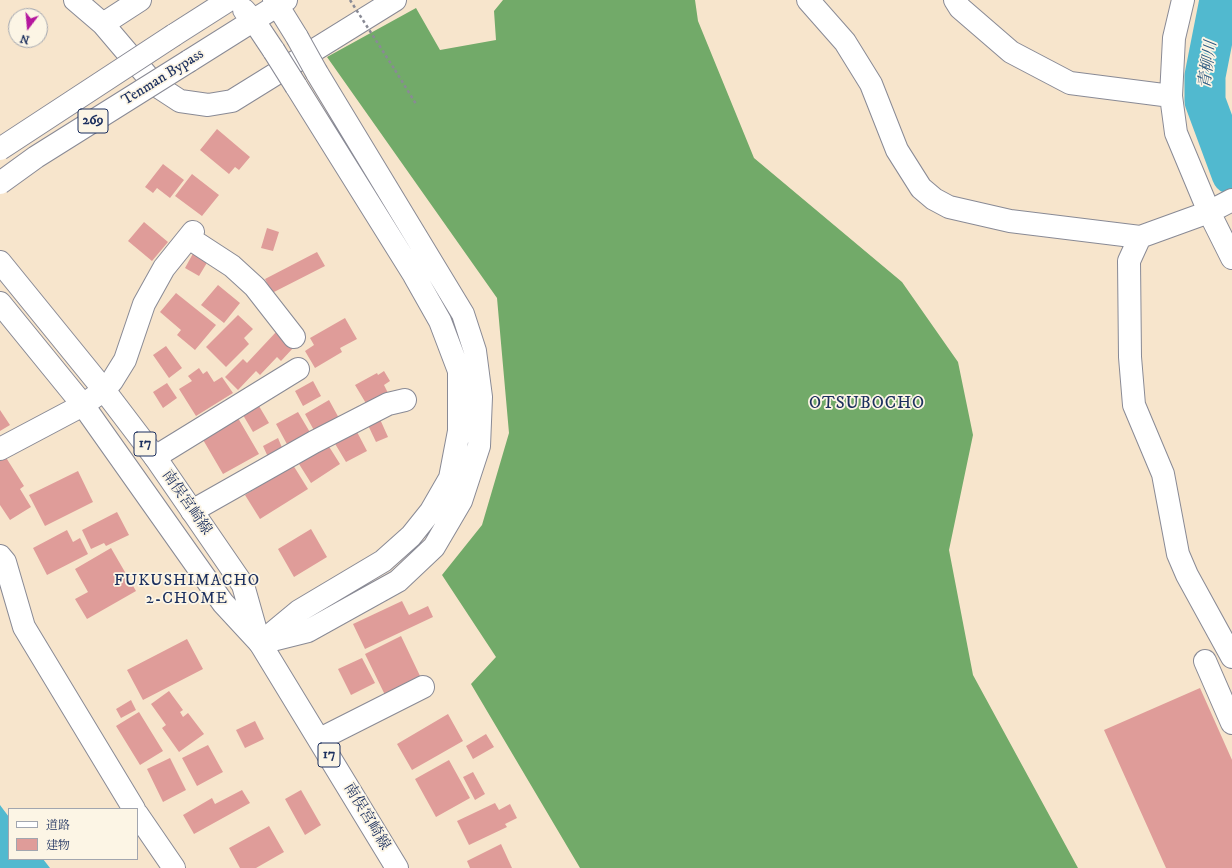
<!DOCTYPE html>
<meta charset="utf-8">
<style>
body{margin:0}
#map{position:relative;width:1232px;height:868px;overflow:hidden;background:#f7e5cc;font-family:"IM FELL DW Pica","Noto Serif JP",serif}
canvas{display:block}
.legend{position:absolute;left:8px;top:808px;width:130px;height:52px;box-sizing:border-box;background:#fcf5e5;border:1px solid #a2a6af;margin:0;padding:5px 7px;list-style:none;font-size:12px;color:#1b2f5e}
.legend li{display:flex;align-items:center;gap:8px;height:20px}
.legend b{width:20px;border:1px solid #a2a6af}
.north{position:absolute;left:8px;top:8px;width:40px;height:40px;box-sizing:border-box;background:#fcf5e5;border:1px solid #a2a6af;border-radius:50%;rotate:196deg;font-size:11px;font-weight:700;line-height:16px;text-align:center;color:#1b2f5e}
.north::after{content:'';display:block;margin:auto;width:14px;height:18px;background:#b5179e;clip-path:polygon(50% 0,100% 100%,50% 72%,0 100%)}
</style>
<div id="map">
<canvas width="1232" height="868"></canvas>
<ul class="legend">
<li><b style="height:5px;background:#fff"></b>道路</li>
<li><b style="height:11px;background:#df9c99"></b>建物</li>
</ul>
<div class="north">N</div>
</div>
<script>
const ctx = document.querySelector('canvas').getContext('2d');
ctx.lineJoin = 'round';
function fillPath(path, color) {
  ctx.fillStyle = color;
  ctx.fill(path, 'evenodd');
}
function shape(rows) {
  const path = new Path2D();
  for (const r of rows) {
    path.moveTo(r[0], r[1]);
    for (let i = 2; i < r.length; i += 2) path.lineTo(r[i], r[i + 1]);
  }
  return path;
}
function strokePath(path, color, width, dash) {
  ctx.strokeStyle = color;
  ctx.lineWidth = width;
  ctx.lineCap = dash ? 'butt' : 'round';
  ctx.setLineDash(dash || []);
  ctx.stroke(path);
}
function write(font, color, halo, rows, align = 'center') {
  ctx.font = font + ' "IM FELL DW Pica","Noto Serif JP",serif';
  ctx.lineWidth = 3.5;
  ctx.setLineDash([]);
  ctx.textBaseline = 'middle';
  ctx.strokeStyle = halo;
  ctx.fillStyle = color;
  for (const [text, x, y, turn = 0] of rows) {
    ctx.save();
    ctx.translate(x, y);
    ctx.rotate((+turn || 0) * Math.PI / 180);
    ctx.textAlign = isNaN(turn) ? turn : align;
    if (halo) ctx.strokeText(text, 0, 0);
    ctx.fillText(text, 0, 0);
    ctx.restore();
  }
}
fillPath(shape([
 [503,0,695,0,698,21,754,158,902,282,958,362,973,435,949,550,973,675,1078,868,580,868,471,684,496,657,442,575,482,525,509,433,497,298,327,57,416,8,440,50,496,40,494,11]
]), '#72aa69');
fillPath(shape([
 [0,805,9,817,9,859,43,859,50,868,0,868]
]), '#51b9cf');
strokePath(shape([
 [1220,0,1205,76,1205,101,1232,174]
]), '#51b9cf', 41);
fillPath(shape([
 [217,129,250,157,239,170,235,167,229,174,200,150],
 [163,164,184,180,170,198,157,188,153,193,145,187],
 [192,174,219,195,202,216,175,196],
 [144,222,168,242,152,261,128,241],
 [267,228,279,232,273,251,261,248],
 [196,248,211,256,199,276,185,268],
 [317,252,325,266,272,293,265,279],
 [218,285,240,303,224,323,201,305],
 [176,293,216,325,195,350,177,335,181,330,160,312],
 [238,315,253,329,244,338,249,344,226,367,206,347],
 [345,318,357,339,340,348,342,352,315,368,305,351,314,345,310,338],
 [277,331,294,347,281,361,277,357,260,375,256,371,238,390,225,377,243,359,247,363],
 [166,346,182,368,169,378,153,355],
 [199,368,203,374,207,371,214,382,222,377,233,393,196,416,179,389,192,381,188,376],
 [384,371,390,381,384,385,388,393,367,405,355,385,377,373,378,375],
 [313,381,321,396,303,406,295,391],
 [167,383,177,398,163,408,153,392],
 [329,400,340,420,316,434,305,414],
 [259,406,269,423,253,432,243,415],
 [0,410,10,425,0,431],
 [298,412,311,434,288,446,276,424],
 [379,417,388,437,376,442,367,423],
 [238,418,259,454,223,474,202,438],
 [356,430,367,451,346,462,334,442],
 [278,438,283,450,268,457,263,446],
 [328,445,340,464,311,483,299,464],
 [5,456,24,486,20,489,31,507,10,520,0,505,0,459],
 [293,465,308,489,260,519,245,495],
 [78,471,93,502,45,526,29,495],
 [117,512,129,535,106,546,104,543,91,549,82,530],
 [311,529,327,557,294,577,278,549],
 [67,530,73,542,80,538,88,554,47,575,33,548],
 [111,548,136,591,87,619,75,599,88,592,75,569],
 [402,601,409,615,428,606,433,617,365,649,353,624],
 [401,636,421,678,385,695,365,654],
 [187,639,203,669,143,700,127,670],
 [362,658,375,683,351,695,338,669],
 [1200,688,1232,760,1232,868,1166,868,1104,730],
 [169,691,183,710,180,712,183,717,188,713,204,734,179,752,162,728,166,725,151,704],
 [131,700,136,710,121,718,116,709],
 [139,712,163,751,140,765,116,726],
 [448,714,463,741,412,770,397,744],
 [255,721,264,739,245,748,236,730],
 [486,734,494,747,473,759,466,746],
 [208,745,223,772,197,786,182,758],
 [170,758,186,790,163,802,147,769],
 [449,760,470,798,436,817,415,779],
 [473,772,485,794,475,800,463,777],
 [242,790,250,803,194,834,183,815,212,798,215,804],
 [301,790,321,825,305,835,285,799],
 [495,803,499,810,510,804,517,818,505,824,507,827,469,845,457,821],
 [269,826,284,852,256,868,240,868,229,848],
 [501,844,512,868,470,868,467,861]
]), '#df9c99');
const minor = shape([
 [75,0,103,24,154,84,180,101,208,105,232,101,395,0],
 [808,0,845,42,871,84,897,150,921,188,934,199,949,207,1010,221,1140,237,1209,212,1232,200],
 [955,0,960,8,1011,52,1070,83,1171,96],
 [1183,0,1174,38,1171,96,1176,133,1209,212,1232,258],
 [103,24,140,0],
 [1140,237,1129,261,1130,357,1134,405,1163,474,1178,554,1187,575,1232,657],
 [189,238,232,266,255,287,294,337],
 [0,449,83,405,104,390,112,381,125,360,144,304,164,268,193,232],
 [155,457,298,369],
 [192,511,314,442,388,404,405,400],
 [0,556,5,562,24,627,134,809],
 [1205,661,1232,723],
 [320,739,423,687],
 [137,814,174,868]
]);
const major = shape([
 [0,262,104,390,155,457,243,585,258,638],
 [0,303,83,405,223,603,260,643,397,868]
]);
const highway = shape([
 [274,0,297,37],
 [244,10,254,21,274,51],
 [174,35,229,0],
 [189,61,286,0],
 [264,640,299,611,383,561,411,536,431,511,450,478,459,431,459,371,440,321,414,275,296,86],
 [260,643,308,631,398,581,434,547,461,501,479,446,481,397,475,351,463,314,317,73]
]);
strokePath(minor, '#898a95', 24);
strokePath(major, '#898a95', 24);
strokePath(highway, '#898a95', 24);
strokePath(shape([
 [395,70,416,104]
]), '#898a95', 2.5, [3, 3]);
strokePath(minor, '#fff', 22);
strokePath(major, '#fff', 22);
strokePath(highway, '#fff', 22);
const highwayBridge = shape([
 [297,37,317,73],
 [274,51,296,86],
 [0,149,174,35],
 [0,183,36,157,189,61]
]);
strokePath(highwayBridge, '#898a95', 24, []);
strokePath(shape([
 [350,0,395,70]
]), '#898a95', 2.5, [3, 3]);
strokePath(highwayBridge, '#fff', 22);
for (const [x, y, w] of [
 [93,121,30],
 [145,444,22],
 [329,755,22]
]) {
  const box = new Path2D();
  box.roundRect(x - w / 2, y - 12, w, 24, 3);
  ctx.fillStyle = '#fcf5e5';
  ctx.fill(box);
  strokePath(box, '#1b2f5e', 1);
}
write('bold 14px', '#1b2f5e', null, [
 ["269",93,121],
 ["17",145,444],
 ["17",329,755]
]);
write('15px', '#1b2f5e', '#fcf5e5', [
 ["Tenman Bypass",163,78,-32],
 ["南俣宮崎線",186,503,55],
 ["南俣宮崎線",366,817,59]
]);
write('italic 16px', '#2b5880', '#fcf5e5', [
 ["青柳川",1209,65,-82]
]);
ctx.letterSpacing = '1px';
write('16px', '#1b2f5e', '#fcf5e5', [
 ["FUKUSHIMACHO",187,582],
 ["2-CHOME",187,600]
]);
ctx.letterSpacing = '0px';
ctx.letterSpacing = '1px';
write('17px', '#1b2f5e', '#fcf5e5', [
 ["OTSUBOCHO",867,404]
]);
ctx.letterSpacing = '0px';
</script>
